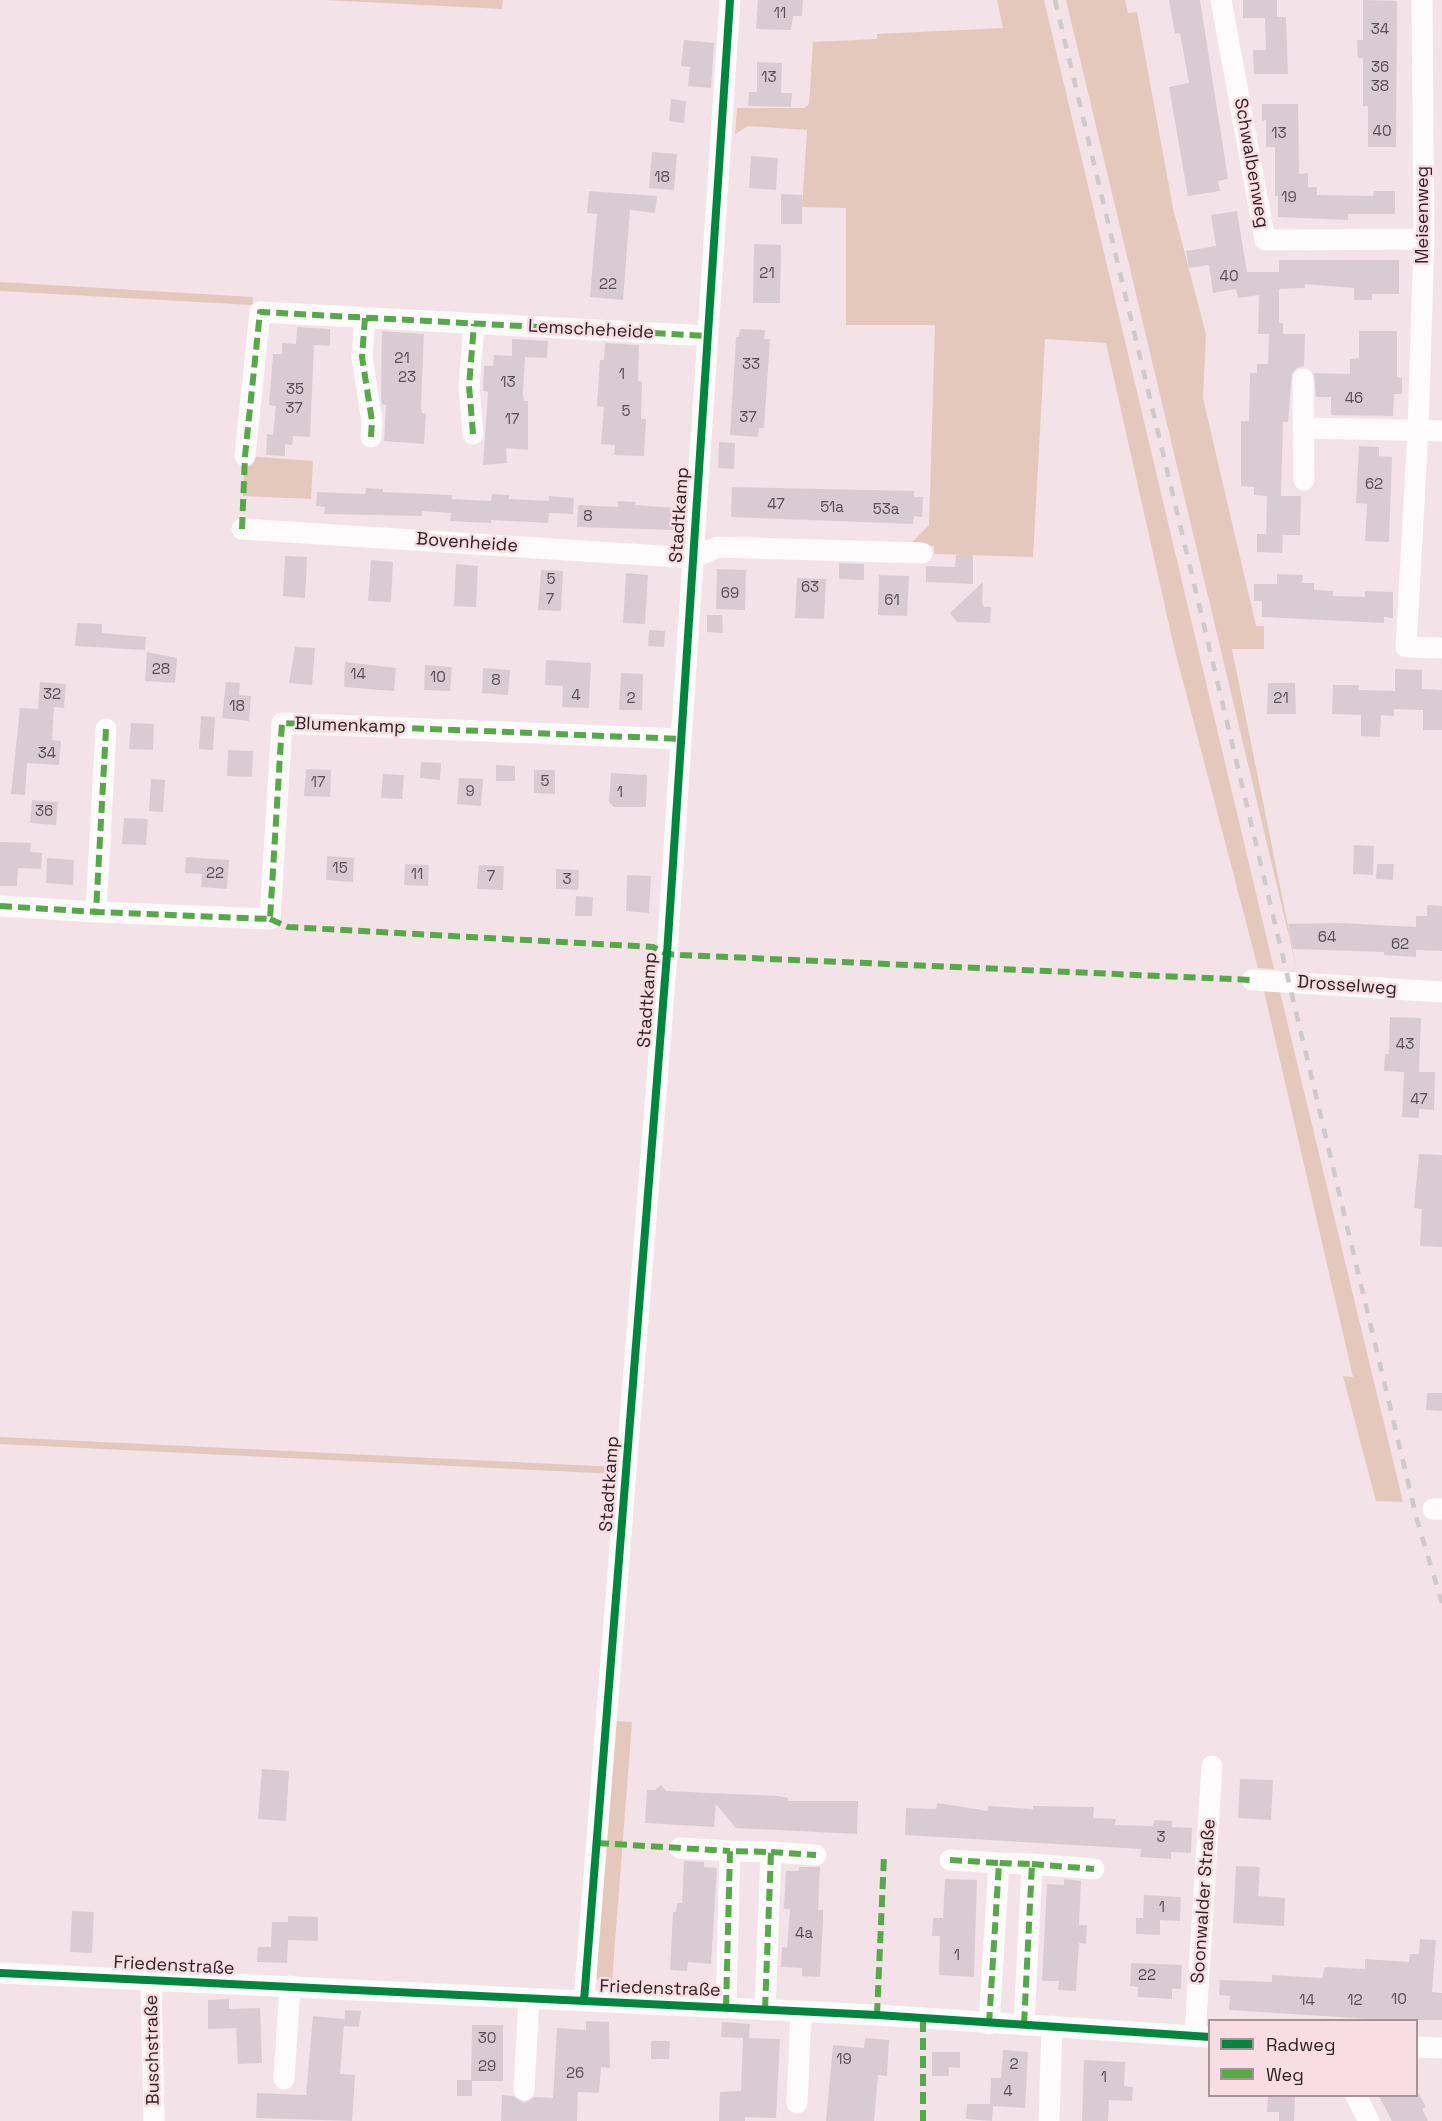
<!DOCTYPE html>
<meta charset="utf-8">
<style>
body{margin:0}
#map{position:relative;width:1442px;height:2121px;overflow:hidden;background:#f3e3e8;font-family:"Space Grotesk",sans-serif}
canvas{display:block}
.legend{position:absolute;left:1208px;top:2019px;width:210px;height:78px;box-sizing:border-box;background:#f9dde4;border:2px solid #a79298;margin:0;padding:8px 10px;list-style:none;font-size:18px;color:#2c2225}
.legend li{display:flex;align-items:center;gap:12px;height:30px}
.legend b{width:30px;border:2px solid #a79298}
</style>
<div id="map">
<canvas width="1442" height="2121"></canvas>
<ul class="legend">
<li><b style="height:8px;background:#00873e"></b>Radweg</li>
<li><b style="height:8px;background:#54aa44"></b>Weg</li>
</ul>
</div>
<script>
const ctx = document.querySelector('canvas').getContext('2d');
ctx.lineJoin = 'round';
function fillPath(path, color) {
  ctx.fillStyle = color;
  ctx.fill(path, 'evenodd');
}
function shape(rows) {
  const path = new Path2D();
  for (const r of rows) {
    path.moveTo(r[0], r[1]);
    for (let i = 2; i < r.length; i += 2) path.lineTo(r[i], r[i + 1]);
  }
  return path;
}
function strokePath(path, color, width, dash) {
  ctx.strokeStyle = color;
  ctx.lineWidth = width;
  ctx.lineCap = dash ? 'butt' : 'round';
  ctx.setLineDash(dash || []);
  ctx.stroke(path);
}
function write(font, color, halo, rows, align = 'center') {
  ctx.font = font + ' "Space Grotesk",sans-serif';
  ctx.lineWidth = 5;
  ctx.setLineDash([]);
  ctx.textBaseline = 'middle';
  ctx.strokeStyle = halo;
  ctx.fillStyle = color;
  for (const [text, x, y, turn = 0] of rows) {
    ctx.save();
    ctx.translate(x, y);
    ctx.rotate((+turn || 0) * Math.PI / 180);
    ctx.textAlign = isNaN(turn) ? turn : align;
    if (halo) ctx.strokeText(text, 0, 0);
    ctx.fillText(text, 0, 0);
    ctx.restore();
  }
}
fillPath(shape([
 [325,0,503,0,502,9],
 [997,0,1044,0,1274,969,1258,968,1174,647,1106,343,1045,339,1033,557,934,554,934,546,909,545,929,525,935,325,846,325,846,208,802,207,807,130,748,126,735,134,737,108,804,108,809,104,813,42,877,39,877,34,1003,28],
 [1066,0,1125,0,1128,13,1137,12,1173,208,1206,334,1203,398,1256,626,1264,626,1264,649,1232,649,1297,970],
 [0,282,253,297,252,305,0,291],
 [245,456,313,461,311,499,243,496],
 [1264,991,1280,992,1403,1502,1376,1501,1343,1376,1353,1377],
 [0,1437,617,1467,617,1474,0,1444],
 [615,1721,632,1722,612,1981,597,1980,596,1973]
]), '#e5c8bc');
fillPath(shape([
 [758,0,803,0,802,16,793,16,791,30,756,29],
 [1169,0,1200,0,1228,179,1218,181,1220,191,1188,196,1169,87,1189,83,1180,33,1175,34],
 [1243,0,1277,0,1277,17,1286,17,1288,74,1254,74,1253,50,1266,50,1265,18,1243,18],
 [1363,0,1397,1,1396,147,1368,147,1368,106,1363,106,1363,58,1358,58,1357,40,1363,40],
 [684,40,714,43,711,88,688,86,690,67,681,66],
 [757,62,782,63,781,93,792,93,791,107,748,106,749,92,757,92],
 [671,99,686,101,684,123,669,121],
 [1262,104,1298,104,1299,174,1308,173,1308,187,1317,187,1317,195,1373,196,1374,191,1395,191,1395,214,1348,214,1348,220,1278,217,1278,196,1275,196,1275,147,1266,147,1266,120,1262,121],
 [652,152,677,154,674,190,649,188],
 [751,156,778,158,776,190,749,188],
 [589,191,657,196,655,213,630,210,623,300,590,297,597,214,587,213],
 [781,194,802,195,802,224,781,224],
 [1237,211,1247,272,1279,272,1279,260,1399,260,1399,294,1372,294,1372,300,1354,300,1354,288,1305,284,1305,288,1279,289,1279,323,1283,323,1283,334,1305,334,1304,366,1297,368,1292,373,1288,422,1283,422,1281,496,1301,496,1300,535,1283,535,1282,553,1257,552,1257,534,1266,534,1267,496,1254,495,1254,487,1241,486,1241,421,1249,421,1250,373,1257,373,1257,364,1268,364,1269,334,1258,334,1259,295,1238,298,1236,289,1213,293,1209,265,1189,268,1186,251,1216,246,1211,215],
 [754,244,781,245,780,303,753,303],
 [297,327,330,329,330,346,314,345,310,437,293,436,292,445,285,444,285,456,266,455,267,434,273,435,276,406,269,405,273,354,282,354,282,343,296,344],
 [740,329,765,330,764,339,770,339,764,428,759,428,758,437,730,435,736,337,739,337],
 [382,331,424,334,421,407,422,413,426,414,424,444,384,441,386,405,382,404,381,396],
 [1359,331,1397,331,1397,377,1402,378,1402,394,1394,394,1393,416,1331,415,1331,397,1316,397,1314,373,1350,374,1350,359,1359,358],
 [512,339,548,341,547,358,525,357,523,394,524,401,528,401,528,450,506,448,507,463,483,465,488,392,483,391,484,366,493,366,494,355,512,356],
 [605,343,639,345,638,381,642,382,641,419,646,419,644,456,614,455,615,445,601,444,604,407,597,406,600,360,604,360],
 [719,442,735,443,734,469,718,468],
 [1359,446,1379,447,1379,456,1392,457,1389,542,1365,541,1367,504,1356,503],
 [732,487,914,491,914,497,923,497,922,517,914,516,913,524,731,517],
 [366,488,383,489,383,492,452,495,452,499,491,501,492,494,509,495,509,499,549,501,549,496,574,498,573,514,549,513,548,523,491,520,491,523,450,521,451,513,422,511,422,516,324,514,325,507,316,506,317,492,365,494],
 [618,501,636,502,635,505,675,508,674,530,577,527,578,505,618,507],
 [956,555,973,555,973,584,926,582,926,566,955,567],
 [285,556,307,557,305,598,283,596],
 [371,560,393,562,391,602,368,601],
 [839,563,864,564,864,580,839,579],
 [456,564,478,566,476,607,454,606],
 [717,569,746,570,745,610,716,609],
 [541,570,563,571,561,611,538,610],
 [626,573,648,575,645,624,623,623],
 [1277,574,1303,575,1302,583,1314,583,1314,590,1333,591,1333,596,1365,597,1365,591,1393,592,1393,618,1384,617,1384,623,1262,617,1262,601,1254,601,1254,584,1277,584],
 [879,575,909,576,907,616,878,615],
 [797,578,826,579,824,619,795,618],
 [983,582,982,602,984,607,991,607,990,623,957,622,950,613],
 [707,615,722,615,723,633,707,632],
 [77,623,102,624,102,633,146,637,145,650,75,646],
 [649,630,665,631,664,647,648,646],
 [295,647,315,648,312,685,289,683],
 [147,652,177,658,175,683,145,681],
 [546,660,591,663,589,708,562,707,563,686,545,685],
 [345,662,396,668,394,691,344,687],
 [425,665,452,667,450,691,424,690],
 [483,668,510,670,508,695,482,693],
 [1395,669,1422,670,1422,689,1442,690,1442,730,1423,730,1423,710,1394,709,1394,716,1381,715,1380,737,1361,736,1361,715,1332,714,1333,685,1359,685,1358,690,1395,691],
 [621,673,643,674,642,710,619,710],
 [40,682,66,684,64,708,54,707,52,740,61,741,59,765,27,763,25,795,11,794,20,708,38,709],
 [226,682,240,683,239,695,251,696,249,721,222,718],
 [1268,683,1295,683,1296,714,1267,714],
 [201,716,215,717,213,750,199,749],
 [131,723,154,724,153,750,129,749],
 [228,750,253,751,252,777,227,776],
 [421,762,441,763,440,780,420,778],
 [496,765,515,766,515,781,496,781],
 [306,769,331,770,330,797,304,796],
 [534,770,555,770,555,794,534,793],
 [611,773,647,775,646,807,614,807,609,802],
 [383,774,404,775,402,799,381,798],
 [459,778,483,779,481,806,457,804],
 [151,779,165,780,163,812,149,811],
 [32,800,58,802,56,825,30,823],
 [124,818,148,819,146,845,122,844],
 [0,842,31,843,30,852,42,853,41,869,18,868,17,886,0,886],
 [1354,845,1374,846,1373,875,1353,874],
 [327,856,354,858,353,882,326,880],
 [186,857,229,860,227,889,201,887,202,874,185,873],
 [47,858,74,860,73,885,46,883],
 [405,864,429,865,428,886,404,885],
 [1377,864,1394,864,1393,880,1376,879],
 [479,865,504,866,503,890,477,889],
 [556,869,579,870,578,890,556,889],
 [627,875,651,876,649,913,626,911],
 [576,896,593,897,592,916,575,916],
 [1427,905,1442,906,1442,951,1416,950,1416,957,1384,955,1384,952,1293,949,1288,924,1341,923,1416,927,1416,916,1427,916],
 [1390,1017,1421,1018,1419,1072,1435,1072,1434,1110,1419,1109,1419,1118,1402,1117,1404,1072,1384,1071,1385,1054,1389,1054],
 [1419,1154,1442,1155,1442,1247,1420,1246,1422,1209,1414,1208],
 [1427,1393,1442,1393,1442,1411,1426,1410],
 [262,1769,289,1771,286,1821,258,1819],
 [1240,1779,1273,1780,1271,1820,1238,1818],
 [661,1785,666,1791,779,1796,788,1798,788,1801,858,1801,857,1834,736,1828,716,1804,714,1827,645,1823,647,1790,655,1790],
 [937,1803,988,1811,988,1806,1033,1809,1033,1806,1094,1807,1093,1818,1116,1819,1115,1825,1153,1826,1154,1820,1172,1821,1172,1827,1192,1828,1191,1853,1171,1852,1171,1859,1140,1857,1141,1849,905,1835,906,1808,936,1809],
 [684,1861,704,1862,704,1867,717,1868,711,1964,688,1962,687,1971,670,1970,673,1912,676,1912,677,1903,682,1903],
 [1236,1866,1260,1867,1258,1896,1285,1898,1284,1926,1233,1923],
 [799,1867,820,1867,818,1910,823,1910,823,1920,820,1977,802,1976,802,1968,781,1967,782,1947,787,1948,790,1909,784,1909,786,1871,799,1871],
 [945,1879,977,1880,974,1977,939,1975,940,1936,932,1936,933,1918,943,1918],
 [1064,1879,1081,1881,1079,1925,1087,1925,1086,1944,1079,1943,1076,1991,1058,1990,1059,1981,1042,1981,1047,1884,1064,1885],
 [1144,1895,1181,1897,1180,1921,1160,1920,1160,1935,1136,1934,1136,1918,1143,1918],
 [72,1911,94,1912,92,1953,70,1952],
 [288,1916,318,1917,318,1941,288,1940,287,1963,257,1962,258,1947,271,1947,272,1922,288,1922],
 [1420,1939,1436,1940,1432,1992,1442,1993,1442,2020,1386,2020,1229,2010,1230,1996,1219,1995,1220,1980,1272,1982,1272,1975,1322,1978,1325,1967,1365,1969,1365,1959,1409,1962,1410,1954,1419,1954],
 [1131,1963,1182,1965,1181,1989,1172,1989,1172,1999,1138,1997,1138,1987,1130,1986],
 [229,1999,229,2009,260,2008,262,2063,238,2064,236,2028,208,2029,208,2000],
 [345,2010,361,2011,359,2027,344,2026,340,2074,355,2075,352,2121,256,2118,257,2093,306,2095,313,2016,344,2019,344,2024],
 [586,2021,609,2022,610,2068,601,2067,599,2093,578,2092,577,2121,501,2121,502,2095,513,2096,524,2103,535,2097,553,2098,557,2028,586,2030],
 [722,2022,750,2024,749,2038,780,2039,776,2118,745,2117,745,2121,719,2121,720,2092,741,2091,743,2038,721,2037],
 [472,2025,503,2025,503,2081,472,2081,472,2096,457,2096,457,2080,471,2080],
 [865,2038,889,2040,887,2076,878,2075,874,2121,826,2121,833,2045,864,2048],
 [651,2041,670,2041,669,2059,651,2059],
 [1003,2050,1028,2052,1025,2108,993,2106,992,2121,966,2119,967,2104,990,2104,991,2078,1001,2078],
 [932,2052,960,2052,960,2068,949,2067,949,2076,932,2076],
 [1084,2060,1125,2062,1124,2086,1133,2087,1132,2101,1109,2100,1108,2121,1082,2121],
 [1418,2092,1426,2107,1422,2109,1428,2121,1392,2121,1379,2096,1416,2096],
 [1268,2096,1295,2096,1294,2121,1279,2121,1279,2112,1267,2112]
]), '#d8ccd2');
strokePath(shape([
 [1221,0,1265,240,1424,239],
 [1422,0,1424,239,1418,431,1406,647,1442,648],
 [365,318,362,357,372,421,371,437],
 [1303,379,1304,480],
 [1304,428,1442,431],
 [473,434,469,386,474,324],
 [245,456,260,312,708,336],
 [242,529,692,558,718,547,922,553],
 [106,729,96,912,270,919,282,723,681,739],
 [0,906,96,912],
 [1252,980,1442,992],
 [1433,1509,1442,1509],
 [680,1848,730,1851],
 [771,1852,816,1855],
 [950,1860,999,1863],
 [1032,1864,1094,1869],
 [0,1973,877,2015,1210,2037],
 [151,1980,154,2121],
 [584,2001,667,954,730,0],
 [726,2007,730,1851,771,1852,765,2010],
 [989,2024,999,1863,1032,1864,1024,2025],
 [1195,2036,1212,1766],
 [1416,2047,1442,2048],
 [284,2079,290,1986],
 [524,2090,529,1998],
 [1356,2096,1369,2121],
 [797,2103,801,2012],
 [1049,2121,1052,2026]
]), '#fdfbfc', 21);
strokePath(shape([
 [1055,0,1417,1520,1442,1603]
]), '#cecacb', 4.5, [10, 10]);
strokePath(shape([
 [365,318,362,357,372,421,371,437],
 [473,434,469,386,474,324],
 [242,529,245,456,260,312,708,336],
 [106,729,96,912,270,919,282,723,681,739],
 [0,906,96,912],
 [270,919,288,927,653,947,667,954,681,955,1252,980],
 [597,1843,730,1851],
 [771,1852,816,1855],
 [950,1860,999,1863],
 [1032,1864,1094,1869],
 [726,2007,730,1851,771,1852,765,2010],
 [877,2015,884,1856],
 [923,2020,923,2121],
 [989,2024,999,1863,1032,1864,1024,2025]
]), '#54aa44', 6, [12, 6]);
strokePath(shape([
 [0,1973,877,2015,1210,2037],
 [584,2001,667,954,730,0]
]), '#00873e', 8);
write('15px', '#594e52', null, [
 ["11",780,14],
 ["34",1380,30],
 ["36",1380,68],
 ["13",769,78],
 ["38",1380,87],
 ["40",1382,132],
 ["13",1279,134],
 ["18",662,178],
 ["19",1289,198],
 ["21",767,274],
 ["40",1229,277],
 ["22",608,285],
 ["21",402,359],
 ["33",751,365],
 ["1",622,375],
 ["23",407,378],
 ["13",508,383],
 ["35",295,390],
 ["46",1354,399],
 ["37",294,409],
 ["5",626,412],
 ["37",748,418],
 ["17",512,420],
 ["62",1374,485],
 ["47",776,505],
 ["51a",832,508],
 ["53a",886,510],
 ["8",588,517],
 ["5",551,580],
 ["63",810,588],
 ["69",730,594],
 ["7",550,600],
 ["61",892,601],
 ["28",161,670],
 ["14",358,675],
 ["10",438,678],
 ["8",496,681],
 ["32",52,695],
 ["4",576,696],
 ["2",631,699],
 ["21",1281,699],
 ["18",237,707],
 ["34",47,754],
 ["5",545,782],
 ["17",318,783],
 ["9",470,792],
 ["1",620,793],
 ["36",44,812],
 ["15",340,869],
 ["22",215,874],
 ["11",417,875],
 ["7",491,877],
 ["3",567,880],
 ["64",1327,938],
 ["62",1400,945],
 ["43",1405,1045],
 ["47",1419,1100],
 ["3",1161,1838],
 ["1",1162,1908],
 ["4a",804,1934],
 ["1",957,1956],
 ["22",1147,1976],
 ["10",1399,2000],
 ["14",1307,2001],
 ["12",1355,2001],
 ["30",487,2039],
 ["19",844,2060],
 ["2",1014,2065],
 ["29",487,2067],
 ["26",575,2074],
 ["1",1104,2078],
 ["4",1008,2092]
]);
write('18px', '#2c2225', '#f9dde4', [
 ["Schwalbenweg",1251,163,80],
 ["Meisenweg",1423,215,-90],
 ["Lemscheheide",591,330,3],
 ["Stadtkamp",680,515,-86],
 ["Bovenheide",467,543,4],
 ["Blumenkamp",350,726,2],
 ["Drosselweg",1347,986,4],
 ["Stadtkamp",648,1000,-86],
 ["Stadtkamp",610,1484,-86],
 ["Soonwalder Straße",1204,1901,-86],
 ["Friedenstraße",174,1966,3],
 ["Friedenstraße",660,1989,2],
 ["Buschstraße",153,2050,-91]
]);
</script>
